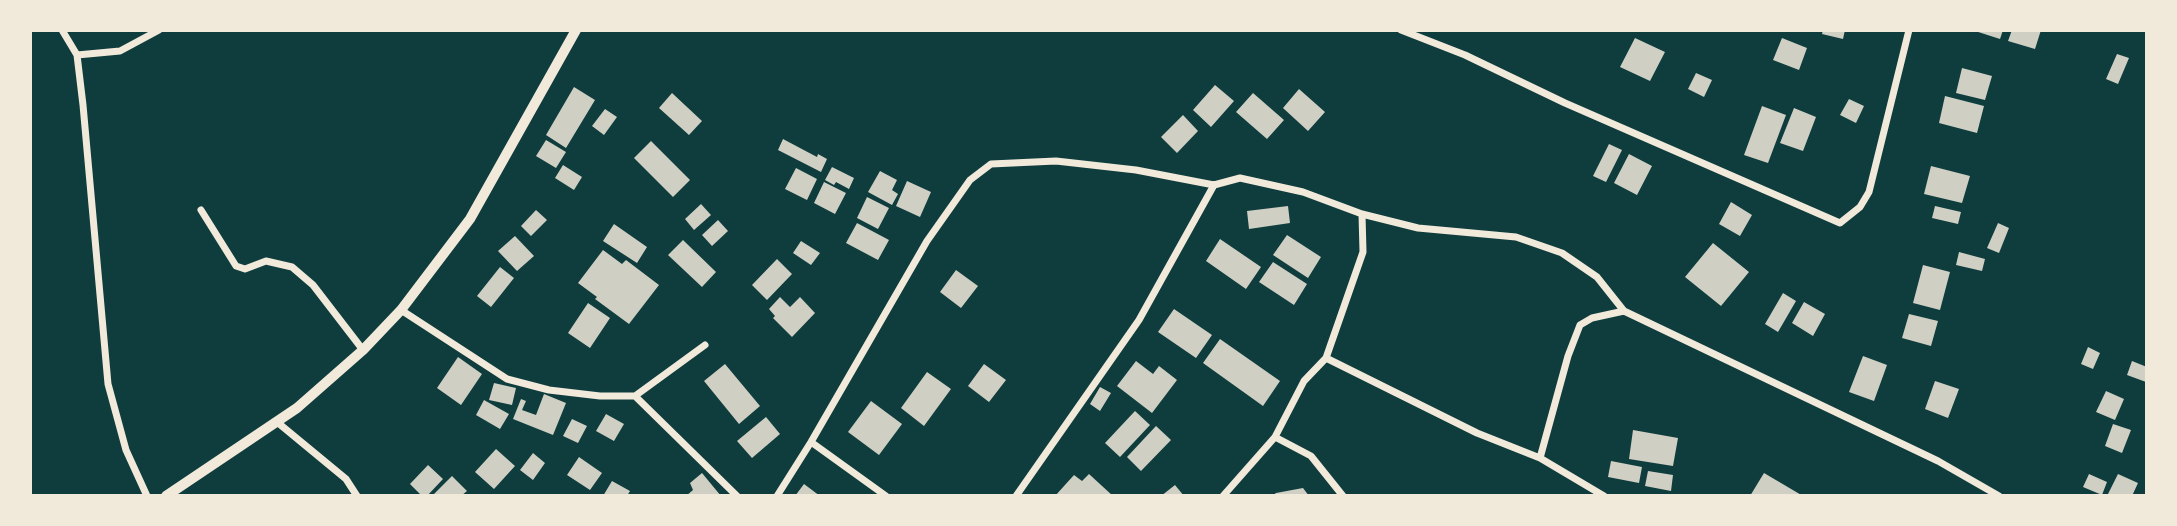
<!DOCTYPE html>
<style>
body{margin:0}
#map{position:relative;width:2177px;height:526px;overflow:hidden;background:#0f3d3e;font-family:"Public Sans",sans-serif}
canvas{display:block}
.frame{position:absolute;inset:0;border:32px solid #f1e9da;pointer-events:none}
</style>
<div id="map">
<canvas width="2177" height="526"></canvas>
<div class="frame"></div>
</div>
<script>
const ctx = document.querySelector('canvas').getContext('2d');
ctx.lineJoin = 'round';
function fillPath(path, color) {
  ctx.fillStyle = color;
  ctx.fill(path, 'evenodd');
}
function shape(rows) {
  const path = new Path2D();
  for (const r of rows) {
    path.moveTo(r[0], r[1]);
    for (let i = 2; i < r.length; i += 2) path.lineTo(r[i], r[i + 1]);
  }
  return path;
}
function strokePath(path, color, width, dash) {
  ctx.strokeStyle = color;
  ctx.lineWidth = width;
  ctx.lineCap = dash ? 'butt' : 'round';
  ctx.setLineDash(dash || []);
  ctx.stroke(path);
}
fillPath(shape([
 [1823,30,1845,30,1843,39,1822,34],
 [1972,30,2003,30,2000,39],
 [2012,30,2041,30,2035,49,2008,41],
 [1635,38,1665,52,1650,81,1620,67],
 [1782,38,1807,48,1799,70,1773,60],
 [2117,54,2129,58,2118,84,2106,79],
 [1962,68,1992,76,1985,100,1956,93],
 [1696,73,1712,80,1704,97,1688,89],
 [1215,85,1234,101,1211,127,1193,110],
 [574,87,595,100,566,148,546,135],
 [1299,89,1325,112,1308,131,1283,108],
 [672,93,702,121,689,135,659,108],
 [1253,93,1284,120,1267,139,1236,112],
 [1945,96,1984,106,1977,133,1939,123],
 [1849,99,1864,106,1856,123,1840,115],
 [1762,106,1786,115,1768,163,1744,155],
 [1794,108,1816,117,1803,151,1780,143],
 [605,109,617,117,604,135,592,126],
 [1183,115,1198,131,1177,153,1161,137],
 [783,139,817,157,818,154,827,159,821,172,778,150],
 [546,140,566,152,556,168,536,156],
 [651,141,690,180,673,197,634,158],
 [1609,144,1622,150,1606,182,1593,176],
 [1629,154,1652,166,1637,195,1614,183],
 [563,165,582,177,574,190,555,178],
 [1931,166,1970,176,1962,203,1924,194],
 [832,167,854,178,849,189,836,182,834,185,825,180],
 [796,168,817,179,807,200,785,189],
 [880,171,897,180,892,190,898,194,892,205,868,192],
 [907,181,931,192,920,217,896,206],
 [824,182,846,193,835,214,814,203],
 [867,197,889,208,878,229,857,218],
 [1731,202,1752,215,1740,236,1719,224],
 [701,204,711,215,694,230,685,219],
 [1288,206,1290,223,1249,229,1247,211],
 [1935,206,1961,212,1958,224,1932,218],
 [536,210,547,220,531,236,521,226],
 [718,220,728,231,712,246,702,235],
 [857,223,889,240,878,260,846,243],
 [1998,223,2009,228,1999,253,1987,248],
 [614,224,647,247,637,263,603,241],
 [1287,235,1321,257,1308,278,1273,255],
 [515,236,534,256,517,271,498,251],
 [1220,239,1261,267,1246,289,1206,261],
 [683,240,716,272,702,287,668,255],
 [801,241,820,253,811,265,793,253],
 [1713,243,1749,272,1721,306,1685,277],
 [603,250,622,264,626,260,659,285,629,324,595,299,597,297,578,283],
 [1959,252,1985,259,1982,271,1956,265],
 [777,259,792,274,767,300,752,285],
 [1273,262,1307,284,1294,305,1259,282],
 [1923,265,1950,272,1940,310,1913,303],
 [500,267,514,278,491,307,477,296],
 [956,270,978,286,961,308,940,292],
 [1783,293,1796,301,1778,332,1765,324],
 [780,297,790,307,800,297,815,313,792,337,773,318,775,316,769,309],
 [1804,302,1825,314,1813,336,1792,323],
 [588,303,610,318,590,348,568,333],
 [1174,309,1212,335,1196,358,1158,332],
 [1909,314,1938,321,1931,346,1902,338],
 [1220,339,1280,381,1263,406,1203,363],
 [2088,347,2100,353,2093,369,2081,364],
 [1863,356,1887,365,1874,401,1849,392],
 [458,357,482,374,461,405,437,388],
 [1136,361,1153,374,1159,366,1177,380,1152,413,1117,386],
 [2132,361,2147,367,2146,382,2127,375],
 [725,364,760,406,739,424,704,381],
 [984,364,1006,380,989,402,968,386],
 [927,372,951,389,924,426,901,408],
 [1935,381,1959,389,1948,418,1925,409],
 [494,383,516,388,512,405,489,400],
 [1100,387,1111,393,1100,411,1090,404],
 [2106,391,2124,399,2115,420,2096,412],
 [544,394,566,403,553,435,513,419,521,399,526,401,522,410,536,415],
 [484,400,509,414,500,429,476,415],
 [871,401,902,424,879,455,848,432],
 [1135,411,1150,425,1120,457,1105,443],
 [606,414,624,424,614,441,596,431],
 [766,417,780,434,752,458,737,441],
 [572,419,587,426,578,443,563,436],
 [2113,424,2131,430,2122,453,2105,446],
 [1156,426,1171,440,1141,471,1127,457],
 [1633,430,1678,438,1673,466,1629,459],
 [496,449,515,466,494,489,475,472],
 [533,453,545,463,533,480,520,470],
 [579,457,602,473,590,490,567,475],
 [1611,461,1642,467,1639,483,1608,477],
 [428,465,443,479,427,496,422,496,410,484],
 [1648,471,1673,475,1671,491,1645,486],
 [702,473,721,496,686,496,693,490,690,483],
 [1764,473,1803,496,1750,496],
 [1089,474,1113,496,1055,496,1074,475,1082,481],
 [2089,474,2107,482,2102,495,2083,487],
 [2118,474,2138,483,2132,496,2107,496],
 [452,476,467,491,461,496,432,496],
 [612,481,630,491,627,496,603,496],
 [804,484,820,496,795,496],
 [1175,485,1184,496,1161,496],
 [1303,488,1309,496,1272,496,1276,493]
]), '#cfcfc3');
strokePath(shape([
 [62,30,77,55,83,105,108,384,126,450,147,496],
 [1401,30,1465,55,1565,103,1840,223,1860,207,1869,192,1909,30],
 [77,55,120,51,159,30],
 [201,210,236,266,245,269,266,261,292,267,313,285,363,350],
 [1362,214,1418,228,1516,237,1562,253,1597,277,1624,311],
 [401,310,507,379,549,390,600,396,635,396,705,345],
 [1326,358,1477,433,1540,458,1604,496],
 [635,396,737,496],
 [277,422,346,479,357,496],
 [1275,437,1311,456,1343,496],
 [811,442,886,496],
 [1540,458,1568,356,1580,325,1592,318,1624,311,1938,461,1999,496],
 [777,496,811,442,927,241,970,180,991,164,1056,161,1136,170,1214,185,1240,178,1303,192,1362,214,1363,252,1326,358,1304,381,1275,437,1223,496],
 [1016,496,1139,320,1214,185]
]), '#f1e9da', 7);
strokePath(shape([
 [166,496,297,408,363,350,401,310,470,219,576,30]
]), '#f1e9da', 10);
</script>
